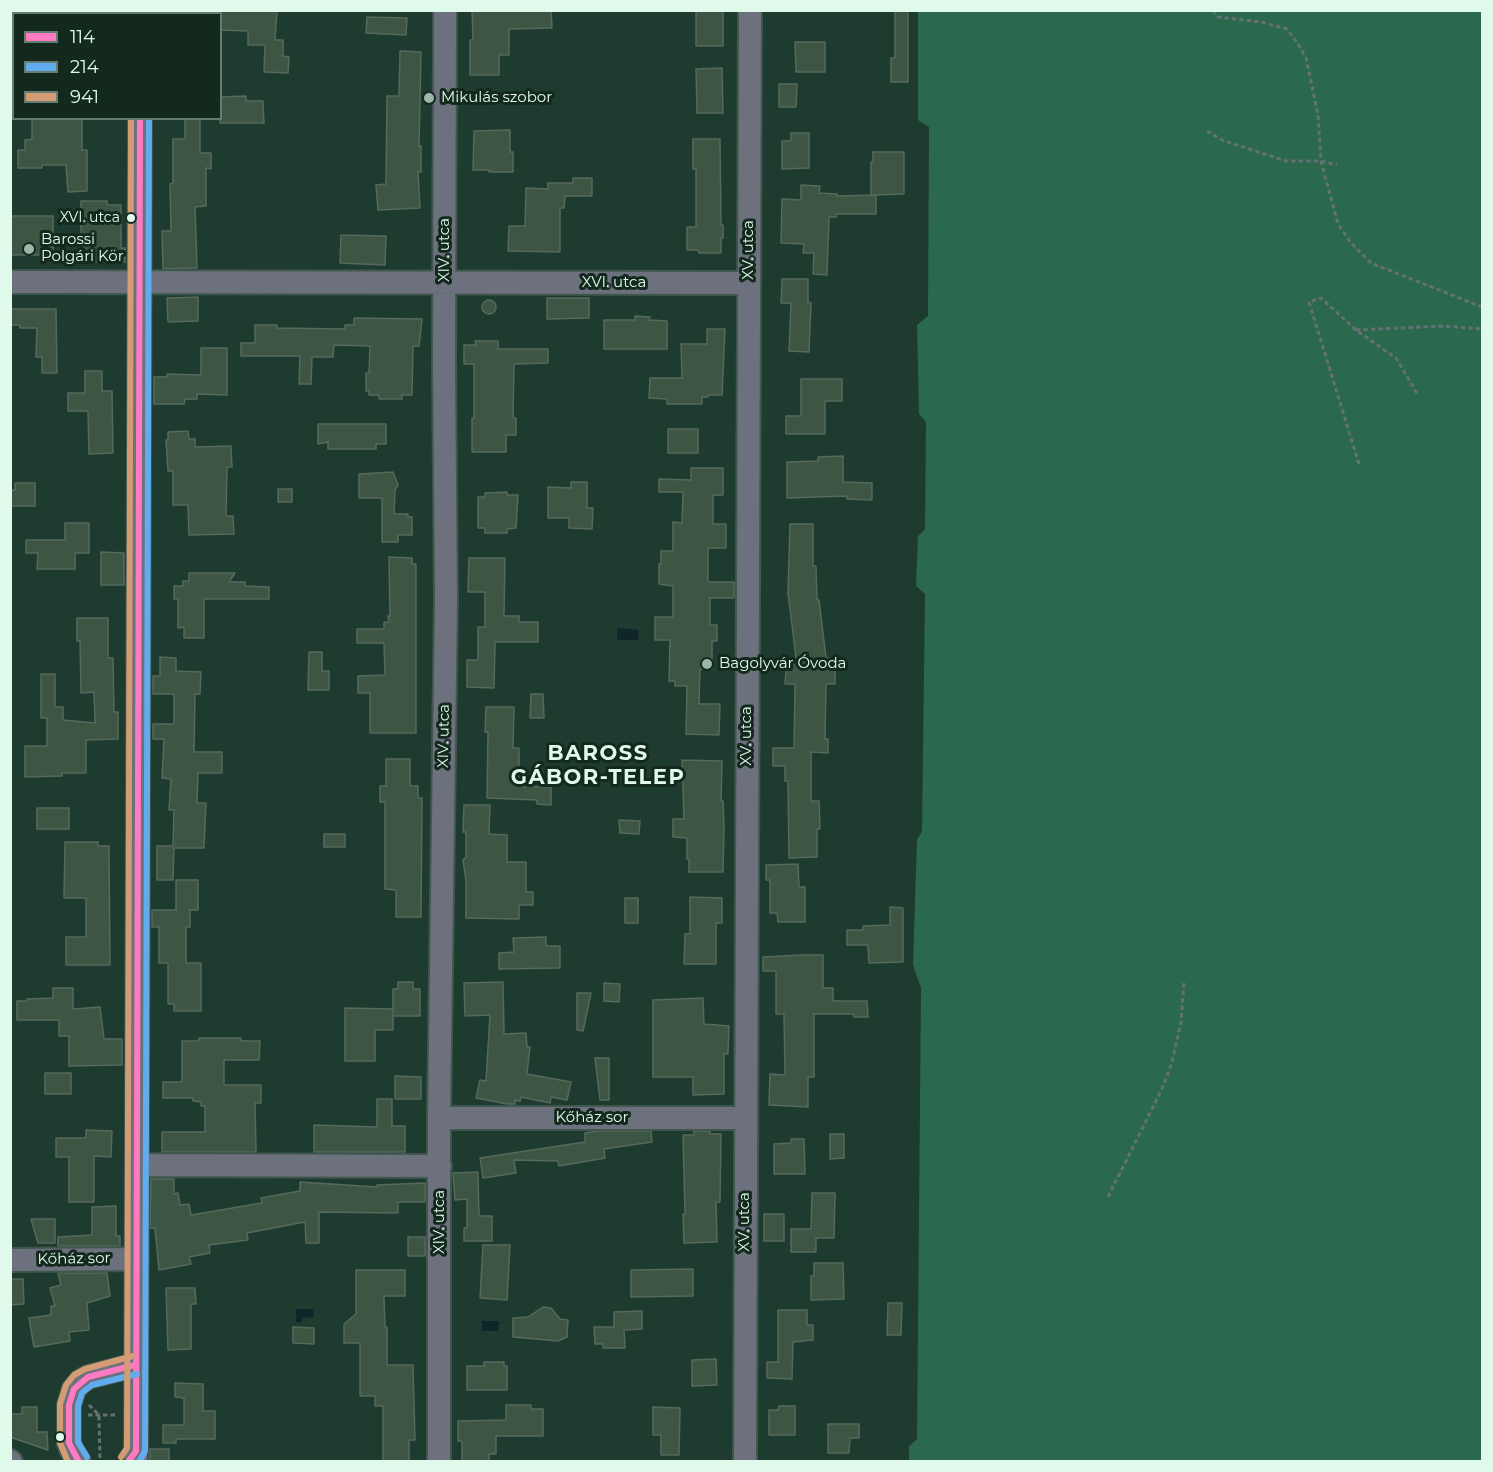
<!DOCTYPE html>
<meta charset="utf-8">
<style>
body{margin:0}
#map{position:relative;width:1493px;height:1472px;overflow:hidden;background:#1e3b2f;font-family:Montserrat,sans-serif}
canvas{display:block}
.frame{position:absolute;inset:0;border:12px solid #dffaeb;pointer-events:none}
.legend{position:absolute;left:12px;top:12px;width:210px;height:108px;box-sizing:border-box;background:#13291e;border:2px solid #657d70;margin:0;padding:8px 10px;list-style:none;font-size:18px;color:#dffaeb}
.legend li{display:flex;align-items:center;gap:12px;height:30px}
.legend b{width:30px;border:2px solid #657d70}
</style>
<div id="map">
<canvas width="1493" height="1472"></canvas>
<div class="frame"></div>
<ul class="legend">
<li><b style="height:8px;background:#fe7ac1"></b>114</li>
<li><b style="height:8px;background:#60acee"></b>214</li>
<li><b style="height:8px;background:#d39c74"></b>941</li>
</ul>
</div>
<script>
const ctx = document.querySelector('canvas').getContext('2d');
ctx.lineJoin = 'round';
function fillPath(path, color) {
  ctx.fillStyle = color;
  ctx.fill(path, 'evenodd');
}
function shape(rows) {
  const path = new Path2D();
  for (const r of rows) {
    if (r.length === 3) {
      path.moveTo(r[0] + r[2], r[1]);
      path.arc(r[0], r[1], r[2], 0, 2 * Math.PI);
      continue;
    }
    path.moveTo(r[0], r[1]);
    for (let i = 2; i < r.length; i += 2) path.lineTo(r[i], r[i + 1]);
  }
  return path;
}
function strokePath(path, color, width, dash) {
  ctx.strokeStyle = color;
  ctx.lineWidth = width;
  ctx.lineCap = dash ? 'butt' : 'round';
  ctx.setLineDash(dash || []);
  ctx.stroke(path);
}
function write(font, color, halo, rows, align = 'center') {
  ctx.font = font + ' Montserrat,sans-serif';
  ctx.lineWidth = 6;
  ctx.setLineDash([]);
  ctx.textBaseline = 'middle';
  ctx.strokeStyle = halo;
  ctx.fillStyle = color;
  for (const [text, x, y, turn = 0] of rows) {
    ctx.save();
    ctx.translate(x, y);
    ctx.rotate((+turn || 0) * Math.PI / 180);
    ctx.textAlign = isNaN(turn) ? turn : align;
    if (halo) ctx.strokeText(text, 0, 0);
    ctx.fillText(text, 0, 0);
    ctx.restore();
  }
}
fillPath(shape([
 [918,11,1482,11,1482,1461,909,1461,909,1446,917,1439,921,988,913,965,917,840,922,831,925,594,916,586,918,536,925,529,926,422,919,414,917,325,928,316,929,127,918,120]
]), '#2a694d');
fillPath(shape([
 [618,628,639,630,638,640,617,640],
 [296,1309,313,1309,314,1317,303,1318,301,1322,296,1322],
 [482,1321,499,1321,498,1331,482,1331]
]), '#0e252a');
const building = shape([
 [220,10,277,10,275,40,283,40,283,56,289,57,288,73,264,72,265,45,248,45,248,31,220,30,220,10],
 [472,10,551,10,552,28,509,29,509,55,499,55,499,75,470,75,470,40,473,40,472,10],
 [696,10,723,10,723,46,696,46,696,10],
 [895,10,908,10,908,82,891,82,891,58,895,58,895,10],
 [367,17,407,18,406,35,366,33,367,17],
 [795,42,825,42,825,72,796,72,795,42],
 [400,51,421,52,419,146,421,146,421,172,418,172,420,208,378,210,376,185,386,184,387,96,399,96,400,51],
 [722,68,723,113,697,113,696,69,722,68],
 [779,84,797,84,796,107,779,107,779,84],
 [246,96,246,101,263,101,264,123,220,123,220,97,246,96],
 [32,118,82,118,82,150,87,150,87,191,68,192,66,165,42,165,42,168,18,168,18,150,25,150,25,140,32,139,32,118],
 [185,118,200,118,200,153,211,153,211,169,206,168,206,206,195,207,197,268,163,269,162,231,171,231,170,184,173,183,173,139,185,139,185,118],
 [510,130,510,152,513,152,513,172,489,172,489,170,473,170,474,131,510,130],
 [791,133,809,133,809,168,782,169,782,141,791,141,791,133],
 [693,139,720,139,721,225,723,225,723,238,721,238,721,253,699,253,698,250,687,250,687,227,696,227,696,169,693,169,693,139],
 [873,152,904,152,904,194,871,195,871,162,873,162,873,152],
 [573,178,592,178,592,196,565,196,564,208,560,208,560,252,508,251,509,226,525,226,526,188,548,189,548,183,573,183,573,178],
 [801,185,820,186,819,193,837,194,837,196,876,195,876,214,836,214,836,217,829,217,827,275,813,274,814,253,803,253,804,244,781,243,782,199,801,200,801,185],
 [81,201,107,201,107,205,121,205,121,248,125,248,125,262,81,262,81,201],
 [10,216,53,216,53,255,10,255,10,216],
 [341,235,386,236,385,265,340,263,341,235],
 [782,279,808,279,808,302,811,303,809,352,789,351,791,303,781,303,782,279],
 [198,297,198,321,168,322,167,298,198,297],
 [547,298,589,298,589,318,547,319,547,298],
 [489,307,7],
 [10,309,56,309,57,373,42,373,42,357,36,357,37,328,20,328,20,325,10,325,10,309],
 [635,316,650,317,649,320,667,321,667,349,604,349,604,320,635,320,635,316],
 [354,318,422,319,419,346,413,346,412,395,402,395,402,399,379,399,379,395,369,395,369,391,366,391,366,373,369,373,370,346,334,345,333,357,312,357,311,384,299,384,300,356,241,356,241,343,255,343,255,325,277,325,277,328,345,329,345,325,354,325,354,318],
 [707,329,725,329,722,395,708,395,708,397,702,397,702,404,667,404,667,399,649,398,650,378,682,378,681,344,707,344,707,329],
 [475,341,498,341,498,349,548,349,548,363,514,364,513,418,516,418,516,435,506,435,506,452,472,452,472,418,474,418,474,364,464,364,464,345,476,345,475,341],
 [201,348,227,348,227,395,197,394,197,399,185,399,184,404,154,404,154,377,167,377,167,374,201,375,201,348],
 [85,371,102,371,102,391,112,391,113,453,89,454,88,411,68,411,68,393,85,393,85,371],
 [801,379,842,379,842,401,825,401,825,434,786,434,786,416,801,416,801,379],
 [318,424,386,424,386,444,376,444,376,449,328,449,328,442,318,444,318,424],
 [668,429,698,429,698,453,668,453,668,429],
 [188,431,189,439,195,439,195,447,231,446,232,467,227,467,226,516,233,516,234,534,189,535,188,505,173,505,173,471,168,471,166,440,168,440,168,432,188,431],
 [843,456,843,482,872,483,872,500,847,499,847,496,787,498,787,462,818,461,818,457,843,456],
 [691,468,723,468,723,495,713,495,713,524,726,524,726,548,708,548,708,582,734,582,734,598,710,598,710,625,717,625,717,641,712,641,712,669,700,669,699,704,720,704,719,735,686,734,687,686,675,686,675,681,669,681,670,640,655,640,655,617,673,617,673,586,659,584,659,564,661,564,661,551,673,551,673,522,682,523,683,492,659,492,659,479,691,480,691,468],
 [393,472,398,485,395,490,394,514,408,514,408,517,412,517,412,535,398,535,398,542,382,542,382,498,359,498,359,474,393,472],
 [571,482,587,482,587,508,593,508,592,529,569,528,569,518,548,518,548,487,571,488,571,482],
 [15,483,35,483,35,506,10,506,10,490,15,490,15,483],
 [278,489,292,489,292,502,278,502,278,489],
 [507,492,507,495,518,495,516,528,507,529,507,533,485,533,485,528,478,528,478,497,485,497,485,493,507,492],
 [65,523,89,523,89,553,75,553,75,569,37,569,38,553,26,553,26,540,65,540,65,523],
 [790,524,813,524,813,566,816,566,817,600,819,600,826,658,835,658,835,684,826,684,825,739,828,739,828,753,811,752,811,801,819,801,820,829,817,829,817,857,789,858,788,781,785,781,785,766,773,766,773,748,794,748,795,684,785,684,787,658,796,658,788,593,790,524],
 [101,552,124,553,124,585,101,585,101,552],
 [389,557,412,558,412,564,416,564,416,733,370,733,370,693,358,693,358,676,385,675,384,643,357,643,357,629,384,629,384,622,389,622,388,616,390,616,389,557],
 [469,558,505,558,504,616,519,616,519,622,538,622,538,642,495,642,494,688,467,687,467,660,478,660,478,627,485,627,485,592,468,592,469,558],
 [189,573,235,573,229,582,245,582,245,586,269,587,269,599,204,599,204,638,184,638,184,627,178,628,178,599,174,599,174,586,183,586,183,581,189,581,189,573],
 [77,618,108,618,108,658,113,658,114,712,118,712,118,739,86,740,86,773,62,773,62,776,25,777,25,746,47,746,47,718,41,718,41,674,55,674,55,707,63,707,63,720,95,723,94,692,81,693,80,641,77,641,77,618],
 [309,652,322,652,322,671,329,671,329,690,308,690,309,652],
 [160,657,176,658,176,671,201,672,200,694,195,694,194,752,222,752,222,773,198,773,197,803,206,803,204,848,174,848,173,880,157,880,157,846,173,846,174,810,169,810,171,779,162,778,164,739,153,739,153,724,174,724,174,694,153,694,153,676,160,676,160,657],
 [531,694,543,694,544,718,530,718,531,694],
 [486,707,514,707,513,748,519,748,519,786,551,787,551,805,537,804,537,800,487,798,488,732,485,732,486,707],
 [386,759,410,759,410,786,418,786,418,798,422,798,421,917,396,917,396,890,385,889,385,802,380,802,380,786,386,786,386,759],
 [682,760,722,761,721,801,723,801,724,828,723,872,689,872,689,859,687,859,687,838,673,837,673,819,684,819,682,760],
 [464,805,490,805,489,834,507,835,507,862,526,862,526,892,533,892,533,905,519,905,519,919,466,918,466,881,463,860,466,857,466,832,463,832,464,805],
 [37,808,69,808,69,829,37,829,37,808],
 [619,820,640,821,639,834,620,833,619,820],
 [324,834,345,834,345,847,324,847,324,834],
 [65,842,98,842,98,846,109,846,110,965,66,965,66,937,86,937,86,898,64,898,65,842],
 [798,864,799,887,805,887,805,922,778,922,777,913,770,913,770,880,766,880,766,865,798,864],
 [176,880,198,880,198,910,190,910,190,927,186,927,186,963,201,963,201,1011,174,1011,174,1004,168,1004,168,963,159,963,159,927,152,927,152,910,176,910,176,880],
 [690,897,722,898,722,923,716,923,716,964,684,964,685,934,690,934,690,897],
 [625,898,638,898,638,923,625,923,625,898],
 [890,907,903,908,903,962,869,963,868,945,847,945,847,930,863,930,863,926,890,925,890,907],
 [546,937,546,946,560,946,560,968,499,969,499,953,514,952,513,938,546,937],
 [802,955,823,955,823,988,833,988,833,1001,867,1001,868,1017,854,1017,854,1014,814,1014,814,1077,808,1077,808,1107,769,1105,770,1074,785,1075,784,1014,776,1014,776,971,763,971,763,957,802,955],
 [398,982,413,982,413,989,420,989,420,1016,393,1016,393,989,398,989,398,982],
 [503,982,504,1034,526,1033,527,1047,530,1047,527,1074,571,1082,567,1100,551,1097,550,1103,521,1097,520,1101,515,1100,515,1104,507,1104,476,1098,480,1080,486,1081,490,1015,465,1016,464,983,503,982],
 [604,983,620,984,619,1002,604,1001,604,983],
 [53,988,73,988,73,1009,100,1007,104,1039,122,1039,122,1065,69,1066,69,1036,59,1036,59,1020,17,1020,17,1001,26,1001,27,999,53,998,53,988],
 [577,993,591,993,583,1031,577,1030,577,993],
 [703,998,704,1024,729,1026,728,1054,724,1054,724,1094,693,1095,693,1077,653,1077,653,1000,703,998],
 [345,1008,393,1009,393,1030,375,1030,375,1061,345,1061,345,1008],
 [199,1038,241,1038,241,1041,260,1041,259,1060,224,1060,224,1085,261,1085,261,1103,255,1103,256,1152,162,1152,162,1132,205,1132,205,1106,201,1106,201,1102,193,1101,193,1098,163,1098,163,1082,182,1082,182,1041,198,1041,199,1038],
 [595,1058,609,1058,609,1100,600,1100,595,1058],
 [45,1073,71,1073,71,1094,45,1094,45,1073],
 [395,1076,421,1077,421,1099,395,1099,395,1076],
 [377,1099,392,1099,392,1126,405,1126,405,1152,314,1152,314,1125,377,1127,377,1099],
 [86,1130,112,1131,111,1157,94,1156,94,1202,69,1202,69,1157,56,1157,56,1138,86,1138,86,1130],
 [598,1131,651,1131,652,1142,604,1149,605,1158,559,1166,558,1161,514,1160,516,1173,483,1178,480,1158,585,1142,585,1133,598,1131],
 [694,1131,710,1131,710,1134,721,1134,720,1202,716,1202,717,1242,684,1243,683,1214,685,1214,683,1135,694,1135,694,1131],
 [830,1134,844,1134,844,1158,830,1159,830,1134],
 [791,1139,804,1139,805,1174,774,1174,774,1144,791,1143,791,1139],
 [478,1172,479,1216,492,1216,492,1241,464,1241,464,1228,467,1228,467,1199,455,1200,453,1173,478,1172],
 [151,1179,174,1179,174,1194,178,1193,180,1205,189,1204,191,1215,262,1203,261,1198,300,1191,300,1182,377,1187,377,1185,425,1183,425,1202,398,1202,398,1213,319,1212,319,1243,306,1243,305,1222,247,1233,248,1240,209,1245,210,1253,189,1257,191,1264,159,1270,155,1228,150,1228,151,1179],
 [812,1193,835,1193,834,1238,816,1238,816,1252,791,1252,791,1229,811,1229,812,1193],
 [116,1206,116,1236,120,1236,120,1246,58,1246,58,1237,92,1235,92,1207,116,1206],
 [764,1214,784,1214,784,1241,764,1241,764,1214],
 [31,1219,55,1219,55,1243,38,1243,31,1219],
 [408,1237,425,1237,425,1256,408,1256,408,1237],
 [483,1245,510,1245,507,1300,480,1298,483,1245],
 [814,1263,843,1263,844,1299,811,1300,811,1276,814,1276,814,1263],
 [693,1269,693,1296,631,1297,631,1270,693,1269],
 [356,1270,405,1270,405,1296,384,1296,385,1328,387,1327,387,1365,413,1365,415,1440,409,1440,409,1461,383,1461,383,1406,375,1406,375,1396,360,1396,360,1343,344,1343,344,1324,356,1314,356,1270],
 [58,1273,107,1273,110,1296,87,1303,89,1330,69,1332,70,1341,34,1347,29,1318,51,1315,51,1306,55,1306,50,1288,61,1285,58,1273],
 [10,1279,23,1279,24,1304,10,1305,10,1279],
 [166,1288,195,1288,196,1304,191,1304,191,1349,168,1350,166,1288],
 [888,1303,902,1303,901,1335,887,1335,888,1303],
 [543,1307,551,1308,560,1319,568,1320,567,1337,558,1341,513,1337,513,1318,528,1317,543,1307],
 [778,1310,807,1310,807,1325,813,1325,813,1340,793,1342,792,1379,767,1378,767,1362,778,1362,778,1310],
 [642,1311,642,1329,624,1330,625,1348,603,1348,603,1344,595,1344,594,1327,614,1327,614,1312,642,1311],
 [293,1327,314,1328,314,1344,293,1343,293,1327],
 [716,1359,717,1385,692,1386,692,1360,716,1359],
 [484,1362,504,1362,504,1366,507,1366,507,1390,467,1390,467,1366,484,1366,484,1362],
 [175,1383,203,1384,203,1411,215,1411,215,1439,176,1439,176,1443,163,1443,163,1425,184,1425,184,1398,175,1397,175,1383],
 [506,1405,531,1405,531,1409,543,1409,543,1436,496,1436,496,1454,489,1454,489,1461,462,1461,462,1441,458,1441,458,1421,506,1420,506,1405],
 [779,1406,795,1406,795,1435,769,1435,769,1410,778,1410,779,1406],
 [22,1407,37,1407,37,1432,47,1432,48,1450,10,1437,10,1414,22,1414,22,1407],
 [653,1407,680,1408,679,1455,661,1455,661,1435,653,1435,653,1407],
 [828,1424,859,1424,859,1438,850,1438,849,1453,828,1453,828,1424],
 [150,1449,169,1449,169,1461,150,1461,150,1449]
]);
fillPath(building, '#3c5643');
strokePath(building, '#56695d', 1.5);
const minor = shape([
 [141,14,141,10],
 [10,282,749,283],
 [439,1118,745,1118],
 [137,1165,440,1166],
 [10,1260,137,1259],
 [10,1461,11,1462],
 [79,1462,71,1449,69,1443,69,1405,74,1389,80,1382,88,1377,135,1365],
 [136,1462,140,118],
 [439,1462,439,1118,446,600,444,366,445,10],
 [745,1462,750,10]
]);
strokePath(minor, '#3f574c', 26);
strokePath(shape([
 [1213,10,1218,17,1261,22,1287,29,1298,44,1306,58,1318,115,1321,161,1338,224,1351,243,1371,263,1482,307],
 [1207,131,1222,140,1286,161,1321,161,1337,165],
 [1356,330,1443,326,1482,329],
 [1359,464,1309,302,1321,298,1356,330,1396,358,1418,395],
 [1108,1197,1162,1089,1172,1062,1181,1022,1184,983],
 [89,1405,99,1415,100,1462],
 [88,1415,117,1415]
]), '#647173', 3, [4.5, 3]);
strokePath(minor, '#6d717d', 22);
strokePath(shape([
 [79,1462,69,1443,69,1405,74,1389,88,1377,135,1365],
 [128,1462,136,1451,140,118]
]), '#fe7ac1', 6);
strokePath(shape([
 [87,1457,78,1442,78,1406,82,1393,92,1385,137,1374],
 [139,1462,145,1451,149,118]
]), '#60acee', 6);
strokePath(shape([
 [121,1457,127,1448,131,118],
 [68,1462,60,1443,60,1404,66,1385,74,1375,85,1369,133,1356]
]), '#d39c74', 6);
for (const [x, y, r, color] of [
 [429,98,6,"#9bb7a9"],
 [131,218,5,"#dffaeb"],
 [29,249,6,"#9bb7a9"],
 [707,664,6,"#9bb7a9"],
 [60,1437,5,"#dffaeb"]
]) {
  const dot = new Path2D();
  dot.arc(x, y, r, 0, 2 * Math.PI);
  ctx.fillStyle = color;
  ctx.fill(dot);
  strokePath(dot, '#13291e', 2);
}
write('14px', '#dffaeb', '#13291e', [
 ["XVI. utca",120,218]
], 'right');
write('15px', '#dffaeb', '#13291e', [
 ["Mikulás szobor",441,98],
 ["Barossi",41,240],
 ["Polgári Kör",41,257],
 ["Bagolyvár Óvoda",719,664]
], 'left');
write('15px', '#dffaeb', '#13291e', [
 ["XIV. utca",445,250,-90],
 ["XV. utca",749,250,-90],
 ["XVI. utca",614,283],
 ["XIV. utca",444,736,-89],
 ["XV. utca",747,736,-90],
 ["Kőház sor",592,1118],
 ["XIV. utca",440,1222,-90],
 ["XV. utca",745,1222,-90],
 ["Kőház sor",74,1259,-1]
]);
ctx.letterSpacing = '1.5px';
write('bold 21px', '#dffaeb', '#13291e', [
 ["BAROSS",598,754],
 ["GÁBOR-TELEP",598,778]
]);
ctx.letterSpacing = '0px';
</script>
